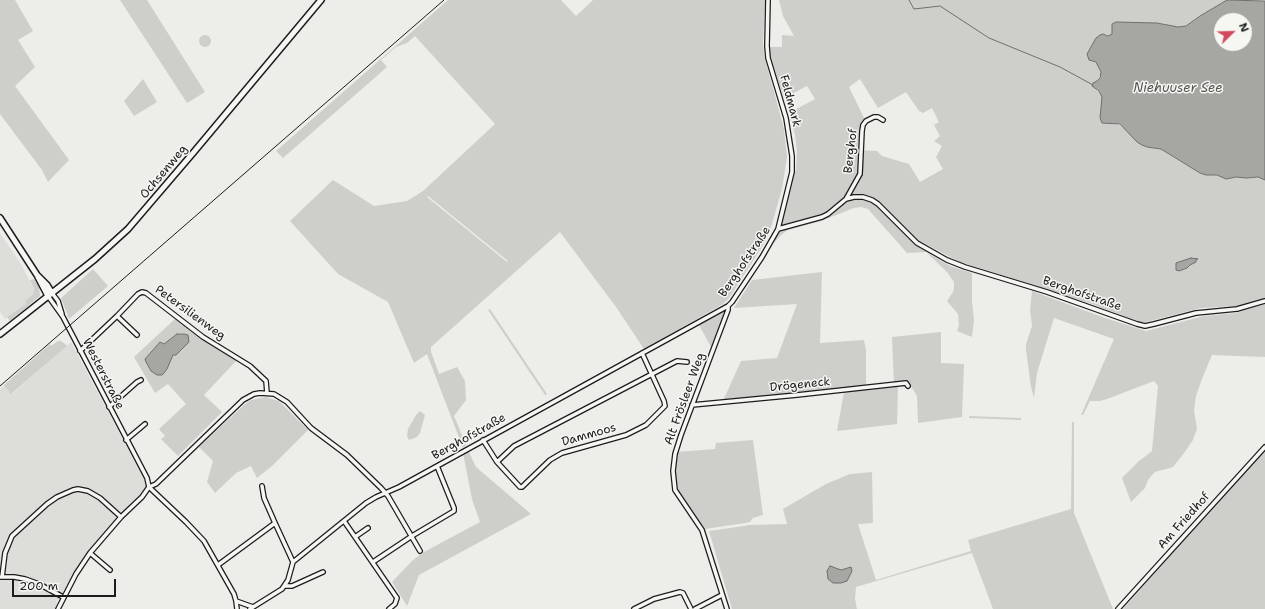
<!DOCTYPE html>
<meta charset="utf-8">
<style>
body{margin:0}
#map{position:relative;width:1265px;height:609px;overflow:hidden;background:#edede9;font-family:"Shantell Sans",sans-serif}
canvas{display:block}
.north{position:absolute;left:1213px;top:12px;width:40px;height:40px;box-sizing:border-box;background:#f6f6f2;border:1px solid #9f9f9c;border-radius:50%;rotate:67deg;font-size:11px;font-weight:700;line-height:16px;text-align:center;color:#1c1c1c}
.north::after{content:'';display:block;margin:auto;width:14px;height:18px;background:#d1495b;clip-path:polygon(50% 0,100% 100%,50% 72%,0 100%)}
.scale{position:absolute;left:12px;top:579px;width:104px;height:18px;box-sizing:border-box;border:2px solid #1c1c1c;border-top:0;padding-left:5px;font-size:12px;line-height:14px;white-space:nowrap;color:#1c1c1c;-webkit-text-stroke:3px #f6f6f2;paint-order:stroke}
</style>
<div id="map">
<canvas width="1265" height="609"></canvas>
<div class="north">N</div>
<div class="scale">200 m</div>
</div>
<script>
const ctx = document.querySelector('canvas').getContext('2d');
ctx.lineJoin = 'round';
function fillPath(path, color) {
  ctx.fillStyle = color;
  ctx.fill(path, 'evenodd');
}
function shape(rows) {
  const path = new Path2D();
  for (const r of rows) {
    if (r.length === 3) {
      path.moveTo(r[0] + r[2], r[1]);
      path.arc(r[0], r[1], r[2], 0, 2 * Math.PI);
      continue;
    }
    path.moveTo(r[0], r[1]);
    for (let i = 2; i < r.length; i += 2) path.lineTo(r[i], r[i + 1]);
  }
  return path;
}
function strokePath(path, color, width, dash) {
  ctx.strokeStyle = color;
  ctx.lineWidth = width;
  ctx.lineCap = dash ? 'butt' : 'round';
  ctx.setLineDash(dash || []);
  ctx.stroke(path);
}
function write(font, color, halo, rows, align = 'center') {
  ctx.font = font + ' "Shantell Sans",sans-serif';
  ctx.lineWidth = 3;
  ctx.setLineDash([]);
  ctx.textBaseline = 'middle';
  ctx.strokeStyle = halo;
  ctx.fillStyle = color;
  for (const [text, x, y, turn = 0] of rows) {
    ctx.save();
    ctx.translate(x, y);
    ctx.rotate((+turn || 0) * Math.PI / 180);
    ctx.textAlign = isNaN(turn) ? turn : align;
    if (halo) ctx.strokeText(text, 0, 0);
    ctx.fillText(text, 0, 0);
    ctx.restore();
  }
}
fillPath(shape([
 [0,233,19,261,34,288,32,296,25,301,26,304,5,319,0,312],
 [71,342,146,483,146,488,116,518,87,553,57,601,55,609,0,609,0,389,4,385,12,394]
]), '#ddddda');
fillPath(shape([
 [0,0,15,0,33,31,18,40,35,67,15,86,69,160,48,182,42,170,0,114],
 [120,0,147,0,205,92,187,103],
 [448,0,561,0,576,16,593,0,765,0,763,42,764,55,784,129,787,157,782,189,770,231,764,244,729,298,723,304,644,349,616,307,560,232,431,347,431,352,439,374,457,367,465,381,466,400,454,416,466,445,463,448,427,354,414,363,388,302,338,274,290,221,333,180,374,206,407,201,423,191,495,124,415,36,407,43,396,47,381,60,387,67,283,158,276,151],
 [428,196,508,261,507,262,427,197],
 [779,0,1227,0,1200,16,1186,26,1178,27,1157,23,1116,22,1112,24,1112,34,1110,35,1103,34,1096,38,1088,54,1088,58,1098,64,1101,72,1095,89,1101,93,1103,97,1102,105,1116,124,1124,127,1137,142,1147,147,1161,149,1200,173,1206,175,1217,175,1226,179,1236,177,1246,178,1258,177,1265,180,1265,298,1238,306,1201,308,1146,322,1140,322,1092,304,960,262,925,244,926,252,950,266,972,273,972,301,974,320,972,337,957,331,959,325,958,314,947,301,953,292,954,287,954,282,947,272,926,252,907,253,868,209,861,207,854,208,821,221,788,230,781,235,774,243,781,224,796,169,797,152,795,135,789,113,815,99,807,86,784,98,772,64,769,47,782,47,782,35,794,36,783,16],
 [860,79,878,108,906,92,919,111,923,113,932,108,939,122,934,125,940,136,934,141,942,146,936,157,943,169,920,182,909,164,882,156,877,151,857,150,860,130,865,120,849,87],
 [205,41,6],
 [143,79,157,102,134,116,124,101],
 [93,269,108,286,69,319,61,298],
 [822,272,820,343,864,340,866,350,866,387,723,401,741,361,777,358,797,304,734,308,752,280],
 [34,279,39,286,40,296,10,321,7,317,26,304,25,301,33,294,34,288,30,280],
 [1032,291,1105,318,1146,331,1204,316,1236,313,1265,304,1265,357,1212,355,1202,379,1196,396,1194,411,1197,429,1193,440,1184,453,1173,467,1155,472,1152,475,1148,480,1145,488,1131,502,1122,478,1139,461,1152,451,1158,386,1154,381,1107,399,1100,401,1090,401,1083,415,1081,415,1114,339,1054,318,1037,373,1034,398,1031,387,1026,350,1026,344,1032,326,1030,310],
 [490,309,547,394,545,395,488,310],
 [723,311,726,313,711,347,699,325],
 [176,318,202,339,237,360,204,395,222,412,178,456,161,439,165,436,159,429,186,404,168,384,155,393,134,357],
 [181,333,184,334,189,342,176,355,173,355,167,369,164,373,158,345,160,343,164,344,177,334],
 [941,332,941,363,964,364,962,417,918,423,917,396,911,386,898,387,897,424,837,431,844,392,894,385,892,337],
 [58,341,61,341,64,343,67,346,11,394,4,385,50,344,51,346],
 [265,397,279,401,308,430,272,466,257,478,251,466,236,473,215,493,207,482,213,461,199,447,244,405,251,400],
 [420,411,425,415,420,433,417,437,409,440,407,436,408,429,416,415],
 [969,416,1021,418,1021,420,969,418],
 [1072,422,1074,422,1074,513,1113,609,993,609,972,553,856,587,855,599,857,609,732,609,709,531,750,525,787,524,783,509,826,484,850,474,872,472,873,523,858,524,876,580,971,551,968,540,1071,509],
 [753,440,763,515,753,518,750,522,745,523,705,529,681,496,677,488,675,474,677,452,715,449,716,443],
 [468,450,476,467,531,514,419,575,407,606,392,582,413,560,424,552,480,522,472,499,463,453],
 [1265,452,1265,609,1123,609,1164,563]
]), '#cececb');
const water = shape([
 [1227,0,1265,1,1265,180,1258,177,1246,178,1236,177,1226,179,1217,175,1206,175,1200,173,1161,149,1147,147,1142,145,1137,142,1120,124,1102,123,1100,118,1102,97,1099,91,1092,86,1093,83,1097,81,1100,78,1101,72,1096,62,1089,60,1087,54,1096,38,1100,35,1103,34,1108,36,1112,34,1112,24,1116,22,1157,23,1178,27,1186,26,1200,16,1227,0],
 [1221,20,1245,20,1245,44,1221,44,1221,20],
 [1191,258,1198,259,1196,259,1196,262,1190,265,1187,268,1179,271,1176,270,1176,263,1191,258],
 [177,334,184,334,188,335,189,342,176,355,173,355,167,369,164,373,162,375,157,375,151,371,146,362,145,359,160,342,164,344,177,334],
 [830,566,841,570,851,567,852,571,847,581,841,583,833,583,828,579,827,571,830,566]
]);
fillPath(water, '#a6a6a3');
strokePath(water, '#6f6f6d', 1);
strokePath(shape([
 [909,0,914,9,940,6,989,38,1060,67,1093,85]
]), '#6f6f6d', 1);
const minor = shape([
 [846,199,860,174,862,131,863,125,866,121,874,117,878,117,883,120],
 [778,229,822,217,828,214,846,199,854,197,863,197,872,200,878,204,917,243,947,260,965,267,1047,292,1137,324,1145,326,1154,324,1196,313,1237,309,1265,301],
 [52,293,58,301,62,314],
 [48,296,63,317,147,478,149,487,186,522,204,541,234,594,236,601,237,609],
 [117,316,137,335],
 [80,351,117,316,138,294,142,292,146,293,203,337,250,366,266,381,267,393],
 [692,405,797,395,906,383,908,386],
 [109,407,137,382,141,380],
 [126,440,145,424],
 [483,440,497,462,520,487,522,487,550,460,562,453,626,435,646,425,665,406,664,401,642,353],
 [497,462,514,446,677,361,687,362],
 [262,486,264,498,275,523],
 [149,487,156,484,243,400,254,394,260,393,274,394,287,402,311,428,347,455,381,488,388,496,420,551],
 [344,521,397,598,395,604,389,609],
 [355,537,368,528],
 [90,553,110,570],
 [373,562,412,536,454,511,454,508,437,466],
 [218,565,275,523,293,562],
 [1,577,14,577,25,579,39,584,63,597],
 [2,577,5,553,12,536,47,504,57,497,73,490,78,489,88,491,100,498,121,517],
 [285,586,292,586,323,572],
 [236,601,253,607],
 [58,609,76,574,90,553,121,517,142,497,149,487],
 [250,609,282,589,288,580,293,562,366,503,376,497,399,487,728,306,732,302,762,257,778,229,792,172,792,156,786,118,768,58,767,46,768,0],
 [634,609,654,599,680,592,683,593,691,609],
 [695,609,722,595],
 [727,609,702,530,675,490,673,471,675,454,681,435,728,310,728,306],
 [1118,609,1265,447]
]);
const secondary = shape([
 [0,218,37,275,47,285,52,293],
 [38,277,48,296],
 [0,334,95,259,128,229,193,153,321,0]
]);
strokePath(minor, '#1c1c1c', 6);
strokePath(secondary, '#1c1c1c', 8);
strokePath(minor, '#f6f6f2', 3.5);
strokePath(secondary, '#f6f6f2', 5);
strokePath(shape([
 [0,386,444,0]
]), '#1c1c1c', 1);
write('12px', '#1c1c1c', '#f6f6f2', [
 ["Feldmark",790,101,75],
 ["Berghof",851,151,-83],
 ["Ochsenweg",164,172,-50],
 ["Berghofstraße",745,262,-56],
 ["Berghofstraße",1082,294,19],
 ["Petersilienweg",190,313,36],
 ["Westerstraße",103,374,63],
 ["Drögeneck",800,385,-6],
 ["Alt Frösleer Weg",685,399,-70],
 ["Dammoos",589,435,-16],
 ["Berghofstraße",469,437,-29],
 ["Am Friedhof",1184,521,-48]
]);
write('italic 13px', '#535352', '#f6f6f2', [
 ["Niehuuser See",1178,89]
]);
</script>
